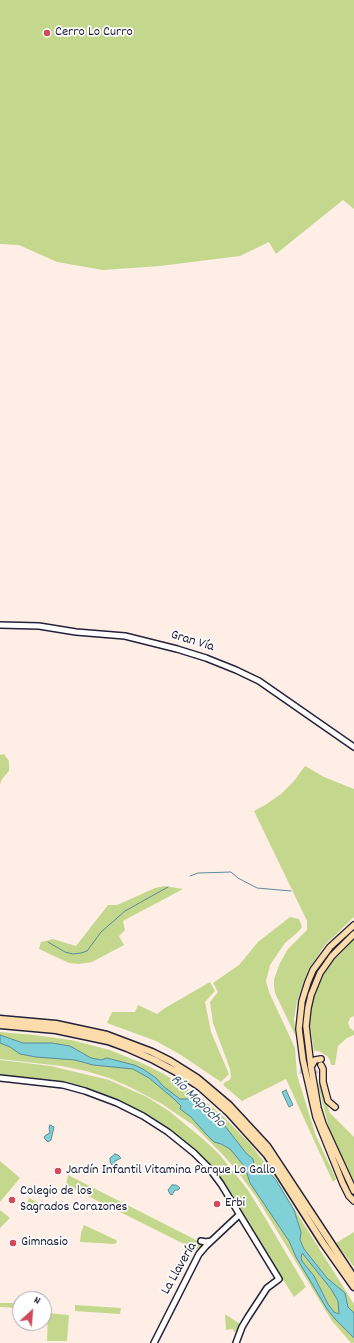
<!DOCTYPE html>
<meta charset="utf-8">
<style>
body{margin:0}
#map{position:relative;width:354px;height:1343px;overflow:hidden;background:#feeee6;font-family:Dekko,sans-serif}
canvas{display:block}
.north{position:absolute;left:12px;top:1291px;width:40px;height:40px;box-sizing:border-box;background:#fff;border:1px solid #a7a7b1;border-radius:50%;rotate:26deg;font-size:11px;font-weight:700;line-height:16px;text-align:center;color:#22223b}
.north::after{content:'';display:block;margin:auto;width:14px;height:18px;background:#d1495b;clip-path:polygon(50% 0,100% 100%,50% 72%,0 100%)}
</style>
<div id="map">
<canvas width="354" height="1343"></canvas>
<div class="north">N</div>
</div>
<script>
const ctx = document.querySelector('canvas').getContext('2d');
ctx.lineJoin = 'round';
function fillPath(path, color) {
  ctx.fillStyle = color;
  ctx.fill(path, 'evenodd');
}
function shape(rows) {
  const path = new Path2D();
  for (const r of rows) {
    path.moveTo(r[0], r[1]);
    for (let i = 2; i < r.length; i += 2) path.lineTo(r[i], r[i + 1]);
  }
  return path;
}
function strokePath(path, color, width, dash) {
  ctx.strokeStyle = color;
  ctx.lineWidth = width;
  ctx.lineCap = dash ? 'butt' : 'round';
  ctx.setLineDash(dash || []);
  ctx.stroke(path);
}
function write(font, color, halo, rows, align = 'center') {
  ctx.font = font + ' Dekko,sans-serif';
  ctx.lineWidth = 3.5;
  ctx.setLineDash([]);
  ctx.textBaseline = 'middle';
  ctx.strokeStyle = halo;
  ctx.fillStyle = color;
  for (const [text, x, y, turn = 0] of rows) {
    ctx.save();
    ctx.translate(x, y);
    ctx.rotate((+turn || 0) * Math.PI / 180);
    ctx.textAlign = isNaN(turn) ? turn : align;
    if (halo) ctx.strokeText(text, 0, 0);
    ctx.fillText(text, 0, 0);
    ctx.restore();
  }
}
fillPath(shape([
 [0,0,354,0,354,209,343,200,276,254,269,242,240,256,160,266,103,270,57,262,19,245,0,244],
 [4,754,9,761,9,771,2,779,0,784,0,755],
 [305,766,324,777,354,789,354,917,325,945,308,970,297,1001,294,1019,296,1037,275,993,274,986,274,979,280,963,288,949,307,930,307,921,254,811,265,805,281,794,294,781],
 [165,886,183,889,123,921,125,930,119,936,124,945,92,962,79,964,69,963,39,949,41,942,53,939,76,946,108,905,117,905,155,888],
 [290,917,299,919,302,927,299,931,285,943,270,965,266,981,269,992,295,1048,297,1075,316,1136,336,1179,333,1182,286,1079,242,1101,223,1085,225,1082,230,1080,231,1076,230,1069,213,1023,210,1002,218,992,213,983,239,965,258,942],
 [354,938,354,1016,350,1018,348,1023,350,1028,354,1031,354,1035,347,1038,338,1046,335,1065,331,1065,330,1060,327,1056,318,1051,314,1051,310,1025,311,1003,318,984,325,971,337,955],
 [210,982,215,991,205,1002,211,1032,229,1074,221,1082,181,1055,156,1041,107,1023,112,1012,135,1012,138,1005,157,1014,165,1008],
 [0,1032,34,1035,71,1040,110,1050,144,1064,164,1074,200,1097,224,1117,251,1145,268,1167,354,1304,354,1343,351,1343,332,1321,257,1198,238,1172,223,1155,193,1125,162,1104,130,1087,109,1078,86,1071,61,1066,0,1059],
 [0,1060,51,1066,109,1080,147,1097,169,1111,203,1139,219,1154,236,1175,248,1190,267,1221,306,1287,294,1297,251,1229,199,1155,175,1134,157,1121,139,1111,95,1092,65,1083,0,1076],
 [320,1082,330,1113,354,1137,354,1181,330,1132,318,1085],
 [0,1161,20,1178,0,1202],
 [68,1175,202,1243,203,1246,202,1248,198,1249,188,1246,66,1185],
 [29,1198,41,1204,38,1213,26,1207],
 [0,1210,10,1218,0,1228],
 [84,1225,116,1240,117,1242,115,1244,80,1242,81,1233],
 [354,1232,354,1267,336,1243],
 [0,1303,20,1303,20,1308,0,1307],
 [75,1305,121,1308,120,1314,75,1311],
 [48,1313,69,1315,67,1341,47,1341],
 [225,1314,240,1324,238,1331,234,1332,233,1329,226,1330]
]), '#c4d88d');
const water = shape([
 [0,1035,23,1043,52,1043,70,1046,91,1058,101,1060,107,1058,134,1065,143,1069,156,1078,163,1086,180,1099,192,1099,208,1109,221,1121,246,1153,253,1159,254,1165,256,1169,262,1171,268,1171,276,1180,294,1210,301,1232,300,1240,304,1249,327,1278,345,1293,348,1307,354,1313,354,1338,335,1319,327,1309,296,1257,289,1241,250,1183,245,1167,230,1149,221,1144,214,1142,204,1132,191,1117,180,1109,181,1106,174,1099,149,1078,133,1069,93,1065,75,1060,36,1057,20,1054,10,1047,0,1043,0,1035],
 [303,1254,331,1289,338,1301,339,1314,334,1312,328,1304,314,1276,302,1261,301,1257,302,1254,303,1254],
 [286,1090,293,1105,289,1107,282,1092,286,1090],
 [50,1125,54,1127,51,1140,48,1142,45,1139,44,1137,46,1135,50,1133,49,1128,50,1125],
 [115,1154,118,1155,121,1158,115,1161,114,1165,112,1165,110,1162,110,1158,115,1154],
 [172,1185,176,1185,180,1188,178,1190,175,1190,172,1195,170,1194,168,1190,172,1185]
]);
fillPath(water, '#80d1d7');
strokePath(water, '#5a8b99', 1);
strokePath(shape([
 [190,876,198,873,231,872,238,878,257,888,291,891],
 [48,942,65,952,73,954,81,953,87,951,101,932,125,911,168,887]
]), '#5a8b99', 1);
strokePath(shape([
 [309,1065,314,1069,316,1074],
 [302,1074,303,1068,307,1065,315,1062,321,1065]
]), '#d2c5c4', 5.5, [5.5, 3]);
const secondary = shape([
 [0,625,39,626,76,632,125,636,177,649,206,658,236,670,259,681,354,747],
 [0,1078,63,1085,85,1091,117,1103,143,1116,168,1132,194,1153,209,1168,221,1184,279,1279,267,1288,248,1317,242,1327,236,1343],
 [201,1241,206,1242,211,1241],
 [154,1343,199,1254,206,1246,239,1215]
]);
const primary = shape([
 [354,925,330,947,313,970,308,982,302,1001,299,1029,303,1060,316,1117,343,1184,349,1196,354,1201],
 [354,934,332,956,320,973,311,995,308,1008,306,1026,311,1067,318,1108,323,1124,354,1191],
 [321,1065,323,1069,323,1082,328,1101,335,1107],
 [311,1067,315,1060,321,1059]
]);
const highway = shape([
 [0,1019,56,1024,107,1035,152,1052,170,1061,197,1078,229,1105,267,1146,354,1278],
 [0,1025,56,1030,108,1041,127,1048,154,1060,182,1075,200,1087,229,1113,267,1155,323,1243,354,1287]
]);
strokePath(secondary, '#22223b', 8);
strokePath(primary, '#22223b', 8);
strokePath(highway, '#22223b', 9);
strokePath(secondary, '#fff', 5);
strokePath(primary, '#fddcac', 5.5);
strokePath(highway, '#fddcac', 6);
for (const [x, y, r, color] of [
 [47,33,4,"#d1495b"],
 [58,1171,4,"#d1495b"],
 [12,1200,4,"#d1495b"],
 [217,1204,4,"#d1495b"],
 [13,1243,4,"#d1495b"]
]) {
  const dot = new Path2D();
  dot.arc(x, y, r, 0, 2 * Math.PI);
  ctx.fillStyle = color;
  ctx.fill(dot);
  strokePath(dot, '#fff', 1.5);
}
write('14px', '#22223b', '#fff', [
 ["Cerro Lo Curro",55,33],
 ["Jardín Infantil Vitamina Parque Lo Gallo",66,1171],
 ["Colegio de los",20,1192],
 ["Sagrados Corazones",20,1208],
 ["Erbi",225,1204],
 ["Gimnasio",21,1243]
], 'left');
write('14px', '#22223b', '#fff', [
 ["Gran Vía",192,642,17],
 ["La Llavería",180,1269,-60]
]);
write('italic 15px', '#435f72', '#fff', [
 ["Río Mapocho",197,1102,44]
]);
</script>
